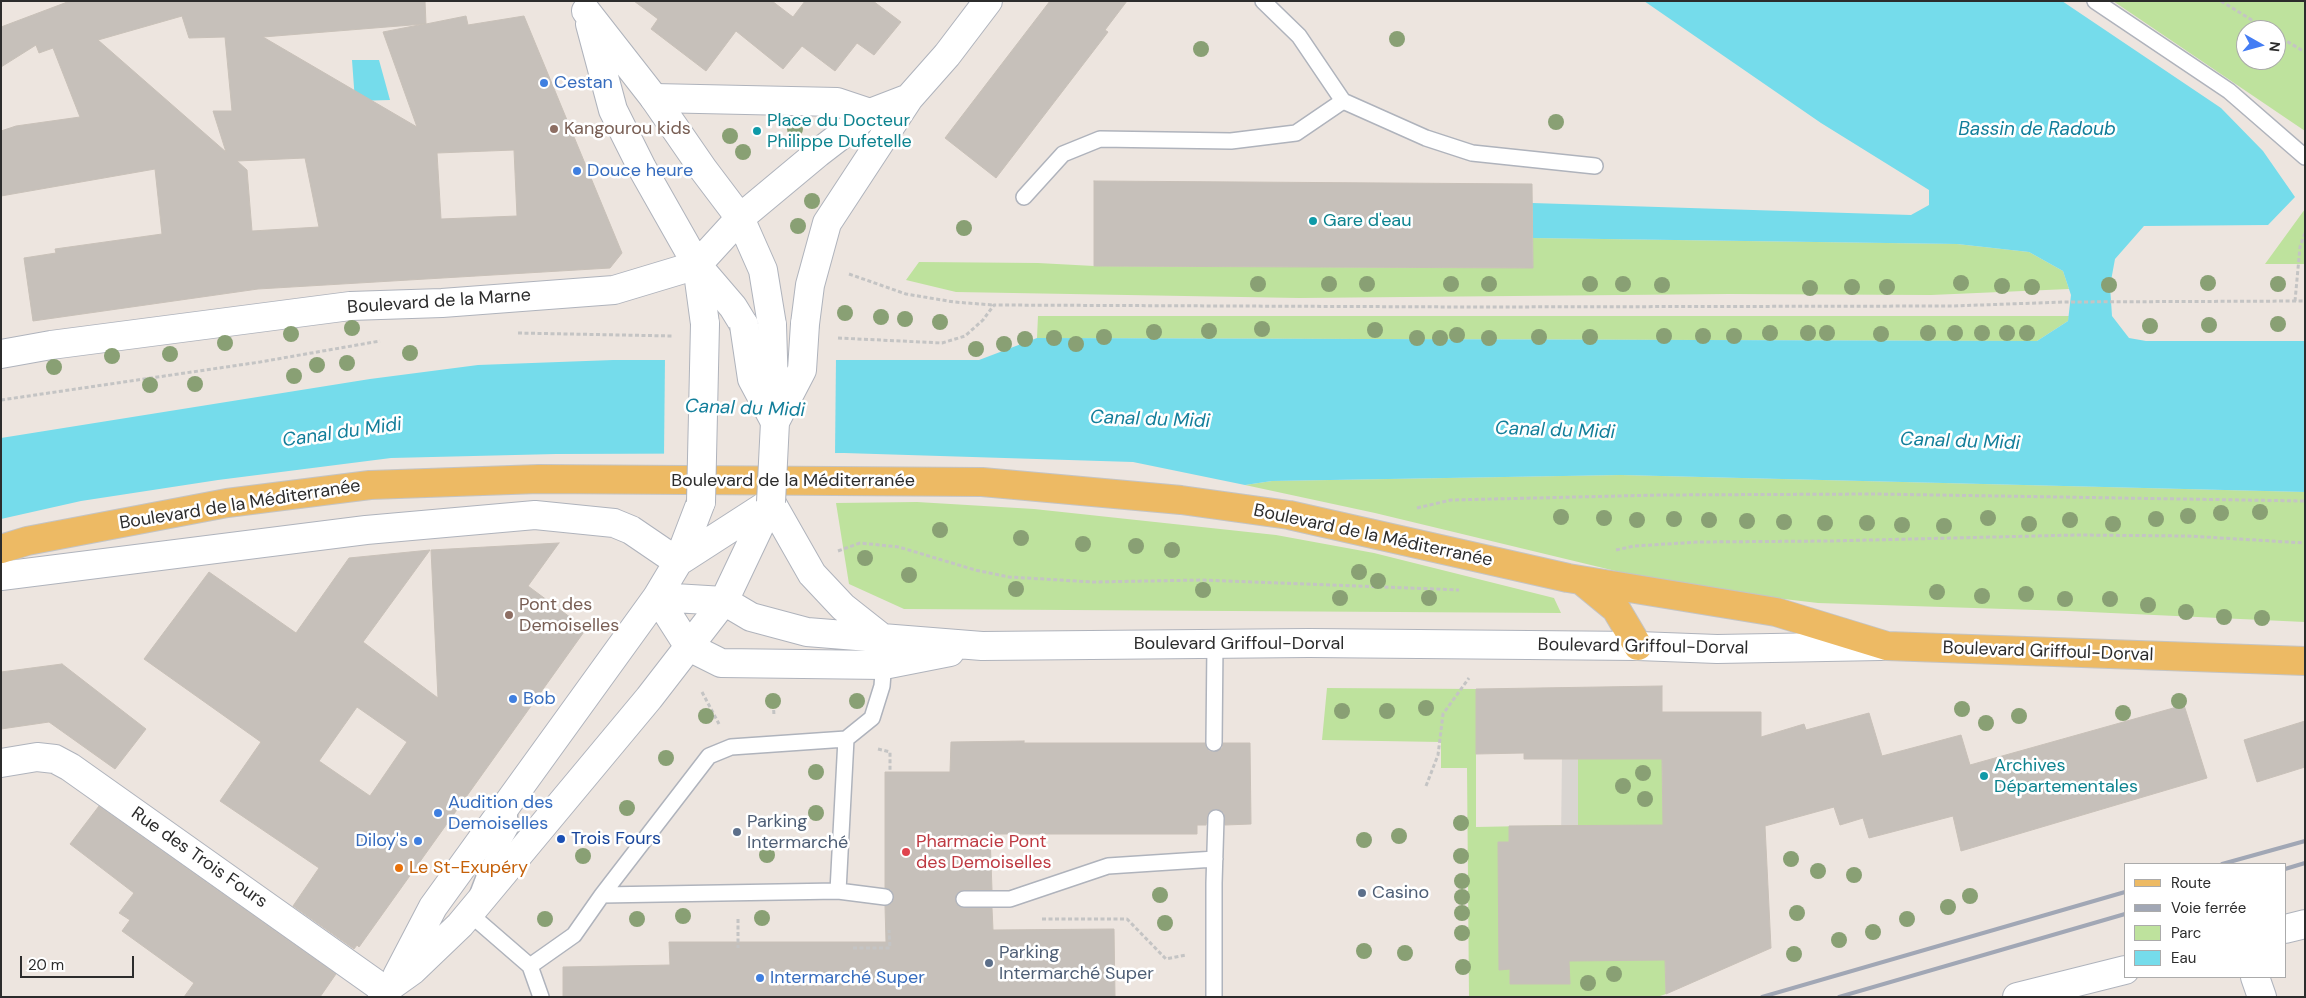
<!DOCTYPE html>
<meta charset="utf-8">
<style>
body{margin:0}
#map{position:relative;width:2306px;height:998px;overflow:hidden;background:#ede5df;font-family:"DM Sans",sans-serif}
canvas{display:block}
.frame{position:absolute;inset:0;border:2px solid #2c2c2c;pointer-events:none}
.legend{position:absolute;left:2124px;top:863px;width:162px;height:115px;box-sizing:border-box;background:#fff;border:1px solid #ababab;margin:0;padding:6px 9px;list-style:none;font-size:15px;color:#2c2c2c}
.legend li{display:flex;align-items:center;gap:10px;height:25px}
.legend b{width:25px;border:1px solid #ababab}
.north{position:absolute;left:2236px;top:20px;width:50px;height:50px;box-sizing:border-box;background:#fff;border:1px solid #ababab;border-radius:50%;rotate:97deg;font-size:14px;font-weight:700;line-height:20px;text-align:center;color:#2c2c2c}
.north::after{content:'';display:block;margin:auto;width:18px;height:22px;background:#447df4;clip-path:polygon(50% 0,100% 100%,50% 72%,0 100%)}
.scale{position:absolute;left:20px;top:956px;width:114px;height:22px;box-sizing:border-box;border:2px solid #2c2c2c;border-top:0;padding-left:6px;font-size:15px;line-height:18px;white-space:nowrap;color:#2c2c2c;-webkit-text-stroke:4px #fff;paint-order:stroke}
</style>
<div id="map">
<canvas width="2306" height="998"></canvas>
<div class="frame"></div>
<ul class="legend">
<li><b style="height:6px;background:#edba64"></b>Route</li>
<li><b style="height:6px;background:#a1a7b5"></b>Voie ferrée</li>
<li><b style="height:14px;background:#bee29d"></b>Parc</li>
<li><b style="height:14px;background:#75dceb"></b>Eau</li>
</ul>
<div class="north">N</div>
<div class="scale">20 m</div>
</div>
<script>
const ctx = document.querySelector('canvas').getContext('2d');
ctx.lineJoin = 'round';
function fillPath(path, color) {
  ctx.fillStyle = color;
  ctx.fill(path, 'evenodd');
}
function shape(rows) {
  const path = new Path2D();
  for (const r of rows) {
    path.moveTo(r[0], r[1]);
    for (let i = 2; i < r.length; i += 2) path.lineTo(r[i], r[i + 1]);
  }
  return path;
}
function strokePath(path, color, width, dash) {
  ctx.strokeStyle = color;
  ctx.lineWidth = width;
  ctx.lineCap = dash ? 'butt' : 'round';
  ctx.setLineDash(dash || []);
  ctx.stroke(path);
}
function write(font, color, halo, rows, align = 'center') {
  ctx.font = font + ' "DM Sans",sans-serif';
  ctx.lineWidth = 5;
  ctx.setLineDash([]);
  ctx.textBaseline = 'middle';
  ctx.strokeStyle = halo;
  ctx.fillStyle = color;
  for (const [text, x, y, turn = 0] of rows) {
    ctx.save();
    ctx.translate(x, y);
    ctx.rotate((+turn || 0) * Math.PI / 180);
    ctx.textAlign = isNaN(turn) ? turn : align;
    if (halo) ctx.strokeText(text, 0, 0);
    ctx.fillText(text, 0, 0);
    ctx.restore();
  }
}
fillPath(shape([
 [2113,1,2305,1,2305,131],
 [2246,30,2276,30,2276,60,2246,60],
 [2305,209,2305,264,2265,264],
 [1533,238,1957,244,2029,252,2063,271,2069,289,1931,295,1729,294,1299,298,956,292,906,280,919,262,1038,263,1094,266,1533,268],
 [1038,316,2069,316,2068,321,2037,341,1037,338],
 [1621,475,2305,492,2305,622,2068,611,1818,603,1741,594,1624,573,1375,513,1245,485,1272,481],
 [917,502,1034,509,1276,535,1374,553,1554,598,1561,613,904,609,849,584,836,503],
 [1327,688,1476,689,1476,827,1577,825,1578,753,1662,753,1666,994,1657,997,1469,997,1467,768,1441,768,1441,742,1322,740]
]), '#bee29d');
fillPath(shape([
 [1562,753,1578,753,1578,843,1561,843]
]), '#d9d5d1');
fillPath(shape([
 [1644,1,2062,1,2221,108,2263,151,2295,197,2268,225,2144,226,2115,259,2110,286,2112,316,2129,338,2146,341,2305,341,2305,492,1621,475,1272,481,1245,485,1133,462,844,453,556,454,391,458,218,480,81,501,1,519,1,438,370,379,478,365,613,360,979,360,1037,338,2037,341,2068,321,2071,295,2063,271,2029,252,1957,244,1533,238,1532,203,1911,215,1929,205,1929,190,1821,123],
 [352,60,379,60,390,100,355,101]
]), '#75dceb');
fillPath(shape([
 [665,357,836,357,835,455,664,456]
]), '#ede5df');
const building = shape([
 [70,1,425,1,426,24,466,16,468,25,524,16,622,253,610,268,258,289,33,321,24,258,56,253,55,249,162,234,155,169,1,196,1,131,16,126,80,117,53,48,39,53,36,45,1,67,1,27,70,1],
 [182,16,189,38,225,37,232,111,213,111,226,152,98,40,182,16],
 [424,24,383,32,417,127,263,37,424,24],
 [514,150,517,216,441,219,437,153,514,150],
 [305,158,319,227,252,231,247,170,237,161,305,158],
 [634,1,772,1,793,17,805,1,873,1,901,22,874,55,857,43,835,71,802,46,783,69,736,31,706,71,651,29,658,19,634,1],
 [1050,1,1127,1,1105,30,1108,32,996,178,945,138,1050,1],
 [1094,181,1532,184,1533,268,1094,266,1094,181],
 [559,543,528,586,586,629,359,947,357,945,354,949,293,906,319,868,220,801,261,742,144,659,209,572,296,633,349,558,430,550,363,642,438,698,431,550,559,543],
 [357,707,407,742,370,796,319,761,357,707],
 [62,664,146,729,115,769,49,722,1,729,1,672,62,664],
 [1662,686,1662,712,1761,712,1761,737,1804,724,1806,730,1869,713,1882,756,1961,735,1970,765,2184,705,2207,778,1961,851,1953,816,1869,838,1863,818,1840,825,1834,807,1765,826,1771,948,1666,994,1665,960,1569,961,1570,984,1510,984,1510,969,1499,970,1498,842,1509,842,1509,826,1663,825,1662,759,1524,759,1524,753,1476,754,1476,689,1662,686],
 [2305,721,2305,767,2257,782,2244,740,2305,721],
 [1024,741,1024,743,1205,743,1209,751,1214,752,1222,748,1223,743,1250,743,1251,824,1225,825,1224,813,1216,809,1208,814,1206,825,1197,825,1197,834,990,834,992,890,964,890,956,895,956,903,960,907,992,908,993,930,1114,929,1115,997,563,997,563,967,670,965,669,942,886,942,885,906,892,903,894,898,891,890,885,888,885,772,950,772,951,742,1024,741],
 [99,806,336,974,320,997,184,997,194,983,122,931,130,920,119,913,134,893,70,844,99,806]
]);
fillPath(building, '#c6c0ba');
strokePath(building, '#c8c0b8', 1);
const service = shape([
 [1263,1,1299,36,1343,101,1426,138,1472,153,1595,166],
 [2095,1,2229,91,2305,157],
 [1024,197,1063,154,1100,139,1231,141,1296,133,1343,101],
 [846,739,872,718,882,686,884,660],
 [1214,743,1215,644],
 [509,804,510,829,486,872,470,914,530,966,541,997],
 [838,891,885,897],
 [964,899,1010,899,1108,866,1215,859],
 [530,966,574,935,602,895,709,756,731,747,846,739,838,891,602,895],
 [1214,997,1214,883,1216,818]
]);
const minor = shape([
 [654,98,837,102,870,113],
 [1,354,51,345,350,306,442,303,614,290,697,265,733,307,744,325],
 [1,763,37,757,55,759,70,767,386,991],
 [2285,929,2305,924],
 [2255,977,2262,997],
 [2017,997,2125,970]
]);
const secondary = shape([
 [586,11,654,98,703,169,740,218,763,270,772,325],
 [590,24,613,110,642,168,697,265,705,324],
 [697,265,740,218,818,153,870,113,909,98],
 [805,324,810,285,827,223,909,98,947,55,988,1],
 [771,502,812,574,843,607,881,637],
 [678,562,771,502],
 [1,576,366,530,535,515,614,523,631,530,678,562],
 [657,597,724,601,751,617,807,632,982,646,1309,643,1638,646,1717,649,1881,646],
 [657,597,689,647,721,663,884,665,950,652],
 [397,976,433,907,657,597,678,562,701,502],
 [382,997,392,985,413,970,460,925,649,698,724,601,771,502]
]);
const primary = shape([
 [1,549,27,541,227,503,370,485,539,479,982,482,1181,500,1289,515,1568,578,1776,612,1887,646,2305,661],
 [1582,581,1616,609,1638,646]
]);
strokePath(service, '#afb3bc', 18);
strokePath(minor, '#afb3bc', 30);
strokePath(secondary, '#afb3bc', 30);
strokePath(primary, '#c4c4c4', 30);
strokePath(shape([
 [2221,1,2268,30],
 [2276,35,2305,52],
 [849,274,906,294,954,302,993,305],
 [2295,301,2300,247,2305,233],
 [518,333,672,336],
 [838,338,942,343,965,336,983,320,994,305,1469,307,1953,306,2064,302,2305,301],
 [1,400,260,362,380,341],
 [1417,508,1451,500,1660,495,1875,494,2305,501],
 [1616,550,1634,546,1699,542,1830,541,2076,535,2188,536,2305,543],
 [838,551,860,543,899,547,975,570,1009,577,1093,582,1203,580,1459,590],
 [702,692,719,724],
 [773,697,774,716],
 [878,749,890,752,890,772],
 [1426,786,1438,755,1443,714,1469,678],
 [738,919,738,948],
 [1042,919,1127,919,1166,959,1186,955],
 [853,948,890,948,889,930]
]), '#c4c4c4', 3, [4, 2.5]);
strokePath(service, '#fff', 15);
strokePath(minor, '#fff', 28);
strokePath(secondary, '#fff', 28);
strokePath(primary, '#edba64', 28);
strokePath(shape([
 [2222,864,2305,841],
 [2285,869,2305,863],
 [1762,997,2125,892],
 [1839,997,2125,914]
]), '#a1a7b5', 4);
const minorBridge = shape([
 [744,325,752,379,775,422]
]);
const secondaryBridge = shape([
 [776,420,802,370,805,324],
 [701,502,705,324],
 [771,502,775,422,772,325]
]);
strokePath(minorBridge, '#afb3bc', 30, []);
strokePath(secondaryBridge, '#afb3bc', 30, []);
strokePath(minorBridge, '#fff', 28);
strokePath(secondaryBridge, '#fff', 28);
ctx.fillStyle = '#89a074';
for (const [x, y] of [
 [1397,39],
 [1201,49],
 [1556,122],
 [795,129],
 [730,136],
 [743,152],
 [812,201],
 [798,226],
 [964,228],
 [1961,283],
 [2208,283],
 [1258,284],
 [1329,284],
 [1367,284],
 [1451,284],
 [1489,284],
 [1590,284],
 [1623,284],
 [2278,284],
 [1662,285],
 [2109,285],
 [2002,286],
 [1852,287],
 [1887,287],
 [2032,287],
 [1810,288],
 [845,313],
 [881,317],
 [905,319],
 [940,322],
 [2278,324],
 [2209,325],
 [2150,326],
 [352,328],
 [1262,329],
 [1375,330],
 [1209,331],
 [1154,332],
 [1770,333],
 [1808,333],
 [1827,333],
 [1928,333],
 [1955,333],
 [1982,333],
 [2007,333],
 [2027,333],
 [291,334],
 [1881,334],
 [1457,335],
 [1664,336],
 [1703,336],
 [1734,336],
 [1104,337],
 [1539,337],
 [1590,337],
 [1054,338],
 [1417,338],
 [1440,338],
 [1489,338],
 [1025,339],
 [225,343],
 [1004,344],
 [1076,344],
 [976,349],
 [410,353],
 [170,354],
 [112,356],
 [347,363],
 [317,365],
 [54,367],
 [294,376],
 [195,384],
 [150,385],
 [2260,512],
 [2221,513],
 [2188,516],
 [1561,517],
 [1604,518],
 [1988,518],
 [1674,519],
 [2156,519],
 [1637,520],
 [1709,520],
 [2070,520],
 [1747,521],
 [1784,522],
 [1825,523],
 [1867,523],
 [2029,524],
 [2113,524],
 [1902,525],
 [1944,526],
 [940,530],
 [1021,538],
 [1083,544],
 [1136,546],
 [1172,550],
 [865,558],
 [1359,572],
 [909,575],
 [1378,581],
 [1016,589],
 [1203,590],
 [1937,592],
 [2026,594],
 [1982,596],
 [1340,598],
 [1429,598],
 [2065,599],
 [2110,599],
 [2148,605],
 [2186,612],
 [2224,617],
 [2262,618],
 [773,701],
 [857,701],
 [2179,701],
 [1426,708],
 [1962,709],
 [1342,711],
 [1387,711],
 [2123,713],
 [706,716],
 [2019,716],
 [1986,723],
 [666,758],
 [816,772],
 [1643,773],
 [1623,786],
 [1645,799],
 [627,808],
 [816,813],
 [1461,823],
 [1399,836],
 [1364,840],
 [767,855],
 [583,856],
 [1461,856],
 [1791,859],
 [1818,871],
 [1854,875],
 [1462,881],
 [1160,895],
 [1970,896],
 [1462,897],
 [1948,907],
 [1462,913],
 [1797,913],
 [683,916],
 [762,918],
 [545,919],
 [637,919],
 [1907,919],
 [1165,923],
 [1873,932],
 [1462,933],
 [1839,940],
 [1364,951],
 [1405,953],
 [1794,954],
 [1463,967],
 [1614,974],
 [1588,983]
]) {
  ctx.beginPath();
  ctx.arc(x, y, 8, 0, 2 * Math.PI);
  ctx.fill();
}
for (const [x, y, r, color] of [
 [544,83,5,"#3f7fe0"],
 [554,129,5,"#8d6e63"],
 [757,131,5,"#0f9aa8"],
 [577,171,5,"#3f7fe0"],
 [1313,221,5,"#0f9aa8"],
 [509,615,5,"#8d6e63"],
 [513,699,5,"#3f7fe0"],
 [1984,776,5,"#0f9aa8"],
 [438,813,5,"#3f7fe0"],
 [737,832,5,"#5c6f8a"],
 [561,839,5,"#1a4fb4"],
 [418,841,5,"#3f7fe0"],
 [906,852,5,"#e0444e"],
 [399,868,5,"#e8710a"],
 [1362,893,5,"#5c6f8a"],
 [989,963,5,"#5c6f8a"],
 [760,978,5,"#3f7fe0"]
]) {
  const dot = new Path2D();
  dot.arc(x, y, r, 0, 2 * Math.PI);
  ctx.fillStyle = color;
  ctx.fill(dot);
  strokePath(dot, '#fff', 2);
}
write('18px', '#366cbe', '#fff', [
 ["Cestan",554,83],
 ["Douce heure",587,171],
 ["Bob",523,699],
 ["Audition des",448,803],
 ["Demoiselles",448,824],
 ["Diloy's",408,841,"right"],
 ["Intermarché Super",770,978]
], 'left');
write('18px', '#0d838f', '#fff', [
 ["Place du Docteur",767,121],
 ["Philippe Dufetelle",767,142],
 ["Gare d'eau",1323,221],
 ["Archives",1994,766],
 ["Départementales",1994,787]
], 'left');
write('18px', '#785e54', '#fff', [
 ["Kangourou kids",564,129],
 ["Pont des",519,605],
 ["Demoiselles",519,626]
], 'left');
write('18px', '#2c2c2c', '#fff', [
 ["Boulevard de la Marne",439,302,-4],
 ["Boulevard de la Méditerranée",793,481],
 ["Boulevard de la Méditerranée",240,505,-9],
 ["Boulevard de la Méditerranée",1373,536,12],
 ["Boulevard Griffoul-Dorval",1239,644],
 ["Boulevard Griffoul-Dorval",1643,647,1],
 ["Boulevard Griffoul-Dorval",2048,652,2],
 ["Rue des Trois Fours",199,858,35]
]);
write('18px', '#4e5e75', '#fff', [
 ["Parking",747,822],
 ["Intermarché",747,843],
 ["Casino",1372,893],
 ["Parking",999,953],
 ["Intermarché Super",999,974]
], 'left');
write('18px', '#164399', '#fff', [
 ["Trois Fours",571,839]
], 'left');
write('18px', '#be3a42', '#fff', [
 ["Pharmacie Pont",916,842],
 ["des Demoiselles",916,863]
], 'left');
write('18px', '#c56008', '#fff', [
 ["Le St-Exupéry",409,868]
], 'left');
write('italic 19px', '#127e9a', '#fff', [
 ["Bassin de Radoub",2037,130],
 ["Canal du Midi",745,409,2],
 ["Canal du Midi",1150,420,2],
 ["Canal du Midi",1555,431,2],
 ["Canal du Midi",342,433,-8],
 ["Canal du Midi",1960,442,2]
]);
</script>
